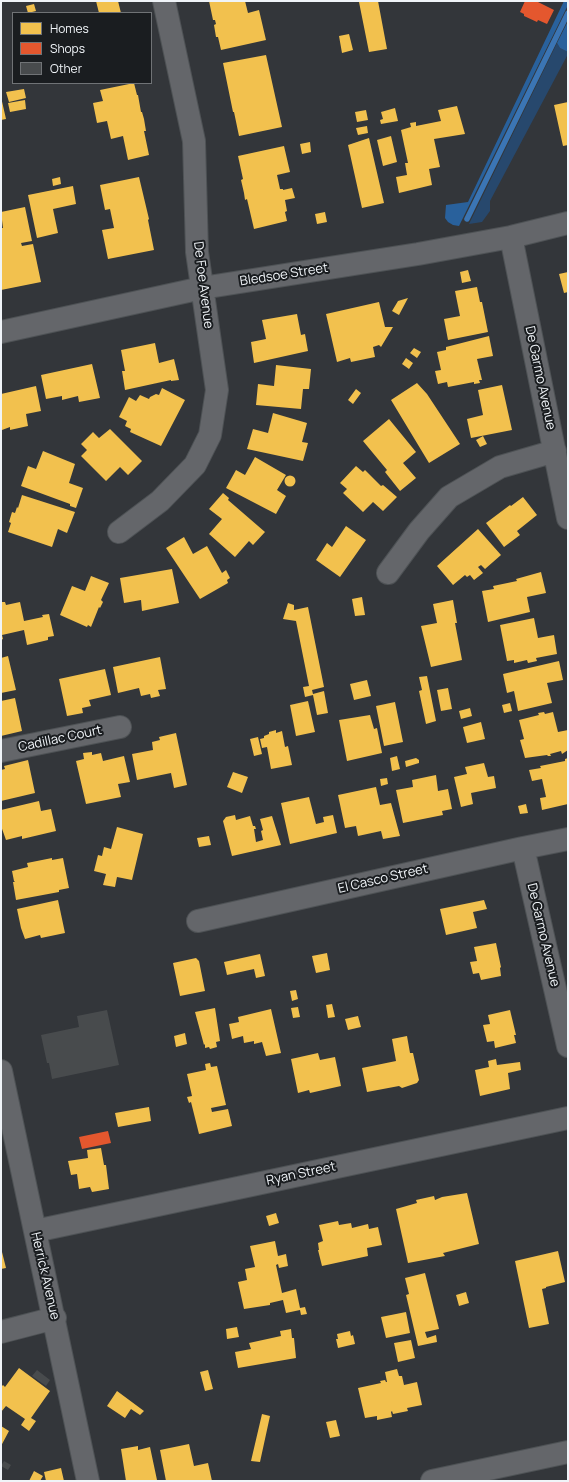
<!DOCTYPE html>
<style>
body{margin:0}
#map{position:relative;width:569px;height:1482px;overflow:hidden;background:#33363a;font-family:Manrope,sans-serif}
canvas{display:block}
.frame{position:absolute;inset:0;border:2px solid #f0f4f8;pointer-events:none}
.legend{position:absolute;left:12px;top:12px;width:140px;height:72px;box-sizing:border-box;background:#1a1d20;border:1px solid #707376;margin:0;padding:5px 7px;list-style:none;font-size:12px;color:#f0f4f8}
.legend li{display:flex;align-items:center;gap:8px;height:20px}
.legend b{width:20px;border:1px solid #707376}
</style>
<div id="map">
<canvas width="569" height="1482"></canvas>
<div class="frame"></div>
<ul class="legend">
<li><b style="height:11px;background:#f2c14e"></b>Homes</li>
<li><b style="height:11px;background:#e4572e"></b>Shops</li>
<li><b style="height:11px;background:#484b4d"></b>Other</li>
</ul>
</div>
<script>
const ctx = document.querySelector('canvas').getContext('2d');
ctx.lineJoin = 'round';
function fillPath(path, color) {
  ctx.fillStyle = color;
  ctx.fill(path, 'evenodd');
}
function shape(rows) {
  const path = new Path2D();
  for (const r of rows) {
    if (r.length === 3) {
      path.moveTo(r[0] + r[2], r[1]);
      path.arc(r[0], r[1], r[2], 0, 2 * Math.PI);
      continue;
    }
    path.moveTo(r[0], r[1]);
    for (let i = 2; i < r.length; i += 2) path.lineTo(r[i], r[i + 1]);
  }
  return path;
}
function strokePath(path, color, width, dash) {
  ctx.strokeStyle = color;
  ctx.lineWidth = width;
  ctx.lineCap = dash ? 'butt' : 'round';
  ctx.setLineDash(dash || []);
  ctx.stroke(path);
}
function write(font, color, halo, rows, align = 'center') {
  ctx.font = font + ' Manrope,sans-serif';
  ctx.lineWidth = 4;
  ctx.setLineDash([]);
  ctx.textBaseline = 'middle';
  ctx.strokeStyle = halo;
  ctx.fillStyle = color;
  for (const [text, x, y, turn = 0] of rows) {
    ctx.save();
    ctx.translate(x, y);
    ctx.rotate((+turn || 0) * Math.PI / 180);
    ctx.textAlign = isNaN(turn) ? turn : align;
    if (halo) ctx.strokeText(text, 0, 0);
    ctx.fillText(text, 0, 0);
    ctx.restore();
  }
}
fillPath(shape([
 [557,43,560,48,568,52,568,54,490,201,490,211,482,222,469,224]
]), '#27486d');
fillPath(shape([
 [564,1,568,1,568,5,459,226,453,225,448,222,445,218,446,205,468,202],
 [568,21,568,52,560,48,557,43]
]), '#29619c');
fillPath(shape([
 [96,1,118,1,121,13,99,13],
 [209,1,245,1,248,13,259,10,266,40,221,50,218,37,216,37,214,25,216,24,215,20,213,20],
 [365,1,378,1,387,49,369,52,359,2],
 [34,4,36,11,28,13,26,6],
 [349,34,353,50,342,53,339,36],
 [266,55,282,127,239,136,234,112,233,112,223,63],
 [134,83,137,95,138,95,141,112,142,112,144,119,146,131,144,131,149,155,128,160,123,136,111,139,107,121,97,123,93,103,103,101,100,90],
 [24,89,26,98,9,102,6,92],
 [1,97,6,119,1,120],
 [25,100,26,109,10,112,8,103],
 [568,102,568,145,563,146,554,105],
 [457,106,465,134,434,139,440,167,429,169,432,185,399,193,396,177,407,175,405,163,408,163,401,130,411,127,410,123,416,122,416,126,441,121,438,110],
 [395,108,398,121,381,124,380,120,383,119,381,112],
 [366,110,368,120,357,122,355,112],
 [367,126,368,133,358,135,356,128],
 [391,136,397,162,383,166,377,140],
 [369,138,384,203,362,208,348,145],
 [310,142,311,152,302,154,300,144],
 [284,146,290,172,277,175,280,189,283,189,283,190,292,188,295,198,285,200,287,211,285,212,287,221,254,229,247,199,245,200,244,193,241,180,243,179,238,156],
 [60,177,61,184,53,186,52,179],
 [139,177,149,219,148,220,154,250,108,259,102,230,114,228,110,209,105,210,100,185],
 [73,186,76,204,53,209,58,233,37,238,28,195],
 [25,207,32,241,21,243,22,246,33,244,41,282,1,290,1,228,3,228,1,212],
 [325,212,327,222,317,224,315,214],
 [468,270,471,281,462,283,460,272],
 [568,272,568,292,564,293,559,274],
 [477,287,480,302,482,302,488,332,448,340,444,319,460,316,455,291],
 [408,298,399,315,392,311,398,301],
 [379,302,385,327,393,327,381,347,379,345,373,347,375,357,351,362,350,358,337,362,326,314],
 [297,314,301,335,305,334,308,351,254,363,251,342,266,339,262,320],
 [489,336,493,356,477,359,482,380,479,380,480,383,474,384,474,382,448,387,447,382,438,384,435,371,441,370,437,352,446,350,446,347],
 [155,343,159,363,174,359,179,380,171,381,171,380,125,390,122,371,125,371,121,350],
 [414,348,421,352,417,358,410,353],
 [406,358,413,363,409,369,402,364],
 [92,364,100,398,79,402,78,396,62,400,62,396,46,399,41,375],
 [276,365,311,369,309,389,303,389,301,409,256,405,258,384,274,386],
 [417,383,427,394,460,444,429,463,391,400],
 [502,385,512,430,471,438,467,419,483,415,478,390],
 [36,386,41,411,26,414,28,426,10,430,10,427,2,430,1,394],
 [162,388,185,400,161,446,130,432,131,429,125,426,127,421,119,417,129,397,136,401,140,395,149,399,150,397,156,394,159,395],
 [356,389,361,393,353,404,348,400],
 [273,413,307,423,302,442,308,443,303,461,247,449,253,429,268,433],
 [389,419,416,452,403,463,416,478,400,491,385,472,387,470,363,441],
 [110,429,142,461,128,475,120,467,106,481,81,456,87,450,81,444,93,432,99,438],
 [483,436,487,444,480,447,476,440],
 [43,451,75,464,69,483,83,488,76,508,70,506,70,504,21,486,28,466,36,469],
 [255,457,286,475,277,490,286,496,276,514,226,488,236,470,245,475],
 [356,466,363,472,365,470,381,486,383,485,397,497,383,511,373,502,363,512,343,493,347,489,340,483],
 [290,481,5.5],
 [223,493,229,498,228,500,265,532,253,545,249,541,235,557,209,534,222,519,209,509],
 [22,495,75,512,67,533,58,529,52,547,8,532,11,523,9,522,12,512,15,513,17,507,18,508],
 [523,497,537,515,517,531,520,535,504,547,486,523,510,505,511,506],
 [346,526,366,540,340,577,316,560,327,543,332,547],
 [478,529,501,555,485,569,481,565,478,567,483,573,474,580,470,575,467,577,465,575,453,585,437,566],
 [184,537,193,554,207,546,222,573,226,570,230,578,227,580,228,583,200,599,166,548],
 [172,569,179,603,142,611,141,600,124,603,120,578],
 [541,572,546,593,527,597,530,612,488,622,482,591,494,589,493,586,517,581,516,579],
 [91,576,109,583,101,600,103,602,100,608,99,607,91,627,88,625,87,627,60,615,72,586,85,591],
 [362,597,365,615,355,616,352,599],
 [1,600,2,602,5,602,6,605,20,602,24,621,43,617,42,615,49,614,54,636,48,637,48,640,27,645,24,630,2,635,3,639,1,640],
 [453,600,457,623,455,623,462,660,431,667,421,626,437,623,433,604],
 [288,603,294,605,294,610,308,607,324,687,312,690,313,694,324,691,328,713,317,715,313,695,305,697,303,687,309,686,296,621,283,619],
 [534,618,538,638,554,635,557,654,536,658,537,661,528,663,527,660,514,663,514,660,507,661,500,625],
 [8,656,16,690,1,693,1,658],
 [160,657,166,689,158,690,160,696,151,698,150,694,141,696,139,688,118,693,113,667],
 [559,661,563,680,547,683,552,703,518,711,514,691,507,693,503,674],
 [105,669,111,695,89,700,91,706,82,708,83,713,67,716,59,679],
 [427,676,436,721,426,724,419,691,422,690,419,677],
 [367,680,371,696,354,700,350,684],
 [448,688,452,709,441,711,437,690],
 [15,698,22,731,1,736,1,701],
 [308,701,315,732,296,736,290,705],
 [395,702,403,742,384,746,376,706],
 [510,703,512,711,504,713,502,705],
 [470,708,472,716,461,719,459,711],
 [544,712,545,714,553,712,558,732,568,730,568,750,562,754,561,751,550,754,551,756,548,756,547,755,525,758,520,740,524,739,519,720,539,715,538,713],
 [370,715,374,729,377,728,382,753,347,761,339,720],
 [481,722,485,739,467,743,463,727],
 [276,730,276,733,282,731,285,747,288,746,292,765,271,769,267,747,262,748,260,739,264,738,264,736,269,734,269,732],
 [176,733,187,785,174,788,171,773,137,780,132,754,153,750,152,742,160,740,159,737],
 [258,737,262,754,254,756,250,739],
 [92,752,92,755,101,753,103,761,124,756,130,782,118,784,121,797,86,804,76,761,84,759,83,753],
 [397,756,400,769,392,771,390,758],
 [416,758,419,760,419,763,406,767,405,761],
 [568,758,568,804,542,810,540,798,546,797,542,779,532,781,529,770,541,768,540,766,565,761,565,759],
 [28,760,35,793,1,801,1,770,5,769,4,766],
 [484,763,488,777,494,776,496,788,471,793,473,804,461,807,454,777,467,774,465,767],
 [233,772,248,777,242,793,227,787],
 [436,775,438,791,448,789,452,809,442,811,443,815,403,823,396,790,413,787,412,780],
 [387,778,388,784,381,786,380,779],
 [376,787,380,805,391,803,400,836,383,839,381,831,358,836,356,826,345,828,338,795],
 [309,797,316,824,324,822,323,817,333,815,337,833,290,844,281,803],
 [39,801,41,811,51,809,56,831,22,839,22,836,6,840,1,826,1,810],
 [526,804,528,813,520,814,518,806],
 [235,815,236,820,250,816,253,826,255,826,256,829,254,829,256,842,263,840,261,831,263,830,260,819,272,816,281,845,232,856,223,821,226,817],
 [117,827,143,834,132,880,117,877,115,887,103,885,106,874,94,871,98,855,102,856,104,847,111,849],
 [209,836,211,845,199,847,197,838],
 [52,858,52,860,63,858,69,888,59,890,59,892,16,900,13,882,15,882,14,881,12,871,28,867,27,863],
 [58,900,65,933,41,938,40,935,25,939,21,928,17,909],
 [484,900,487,909,473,912,477,928,446,935,440,909],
 [496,943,501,967,500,968,501,976,481,980,479,973,473,974,470,962,477,961,474,947],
 [327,953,330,970,316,973,312,956],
 [260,954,265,976,256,978,254,969,227,975,224,962],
 [196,958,199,961,205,991,180,996,173,963],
 [296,990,298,999,292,1001,290,991],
 [332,1004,335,1017,328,1018,326,1005],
 [298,1007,300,1017,293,1018,291,1008],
 [215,1008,220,1041,216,1042,217,1047,210,1049,209,1047,205,1048,205,1044,204,1045,195,1012],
 [271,1009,281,1053,266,1056,262,1042,254,1044,254,1041,244,1043,243,1036,232,1039,229,1024,239,1022,238,1017],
 [510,1010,516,1035,514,1035,516,1043,495,1048,494,1041,487,1042,483,1025,490,1024,488,1015],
 [358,1016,361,1027,348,1030,345,1019],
 [185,1033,187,1044,176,1047,174,1036],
 [407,1036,410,1053,413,1053,419,1080,417,1083,402,1088,399,1086,367,1092,362,1068,396,1061,392,1039],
 [318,1053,320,1060,335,1057,341,1086,310,1093,309,1090,298,1093,291,1059],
 [496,1059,497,1065,520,1062,521,1070,508,1073,510,1089,480,1096,475,1070,489,1067,488,1061],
 [210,1063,211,1067,217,1066,226,1105,211,1108,212,1112,228,1109,232,1126,199,1134,191,1102,189,1103,187,1097,192,1096,187,1074,206,1070,205,1064],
 [149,1107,151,1121,118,1127,115,1113],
 [101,1148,104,1165,106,1165,109,1189,92,1192,90,1187,79,1189,77,1174,71,1175,68,1161,88,1158,87,1150],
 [467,1193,479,1244,443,1253,445,1256,408,1263,396,1209,417,1203,416,1200,434,1196,435,1200,442,1197],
 [276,1213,279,1223,269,1226,266,1216],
 [338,1221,339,1225,351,1223,352,1228,368,1224,369,1229,378,1227,382,1245,367,1248,368,1256,322,1266,318,1250,319,1250,318,1243,323,1241,319,1225],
 [275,1241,278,1256,286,1254,288,1266,279,1268,278,1264,276,1265,282,1293,296,1289,300,1308,305,1307,307,1314,301,1315,300,1310,286,1313,283,1300,270,1303,270,1305,244,1309,238,1282,247,1280,245,1269,255,1267,250,1246],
 [1,1248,6,1268,1,1269],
 [558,1251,565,1282,546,1287,546,1288,542,1289,549,1324,529,1328,515,1261],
 [425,1273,439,1329,425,1332,427,1338,436,1335,437,1342,418,1346,406,1295,409,1294,405,1278],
 [466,1292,469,1303,459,1306,456,1295],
 [406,1312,410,1333,386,1338,381,1317],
 [237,1327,239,1337,227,1339,226,1329],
 [291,1329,292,1338,294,1338,296,1358,238,1368,235,1352,251,1349,249,1343,281,1336,280,1331],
 [350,1331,351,1336,353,1335,355,1344,338,1348,336,1339,338,1339,337,1334],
 [411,1340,415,1358,398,1362,394,1343],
 [19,1368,50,1391,31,1418,36,1421,29,1431,21,1425,25,1419,6,1406,1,1412,1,1387,3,1385,5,1387],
 [397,1369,399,1376,402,1376,404,1385,417,1382,422,1405,407,1408,408,1411,393,1414,392,1411,391,1412,392,1417,377,1420,377,1416,365,1418,358,1388,381,1383,380,1381,385,1380,386,1382,387,1382,385,1372],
 [208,1370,213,1389,205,1391,200,1372],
 [117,1391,144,1411,140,1415,131,1409,125,1418,107,1406],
 [262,1414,270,1416,260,1462,251,1461],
 [336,1420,340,1436,330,1438,326,1422],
 [1,1426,9,1431,1,1446],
 [189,1444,194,1466,208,1463,212,1481,166,1481,160,1450],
 [138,1446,138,1450,150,1447,157,1480,152,1481,126,1481,121,1449],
 [61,1468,64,1481,46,1481,44,1472],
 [34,1471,43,1476,40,1481,29,1481]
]), '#f2c14e');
fillPath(shape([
 [525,1,536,1,554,10,547,24,538,20,537,22,524,16,524,14,520,12],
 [108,1131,111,1143,82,1149,79,1137]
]), '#e4572e');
strokePath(shape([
 [467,219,568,13]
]), '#3b75b4', 5.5);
fillPath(shape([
 [107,1010,119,1065,52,1079,49,1063,47,1063,41,1035,79,1027,77,1016],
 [37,1370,50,1380,46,1386,32,1376],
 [4,1461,11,1465,8,1470,1,1466]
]), '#484b4d');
const minor = shape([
 [511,237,568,518],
 [1,332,202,288,418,254,511,237,568,223],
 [119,532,160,501,195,465,210,435,217,390,197,252,194,141,164,1],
 [388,573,419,531,449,497,500,467,555,451],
 [1,751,120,727],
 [523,848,568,1046],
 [198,921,523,848,568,839],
 [1,1071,88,1481],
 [35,1231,568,1118],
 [1,1332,55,1318],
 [432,1481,568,1452]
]);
strokePath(minor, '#4e5255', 24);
strokePath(minor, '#64666a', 22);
write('13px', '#f0f4f8', '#1a1d20', [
 ["Bledsoe Street",284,275,-9],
 ["De Foe Avenue",203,285,83],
 ["De Garmo Avenue",540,378,78],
 ["Cadillac Court",60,739,-12],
 ["El Casco Street",383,879,-13],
 ["De Garmo Avenue",543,935,77],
 ["Ryan Street",301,1174,-12],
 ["Herrick Avenue",45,1276,77]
]);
</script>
